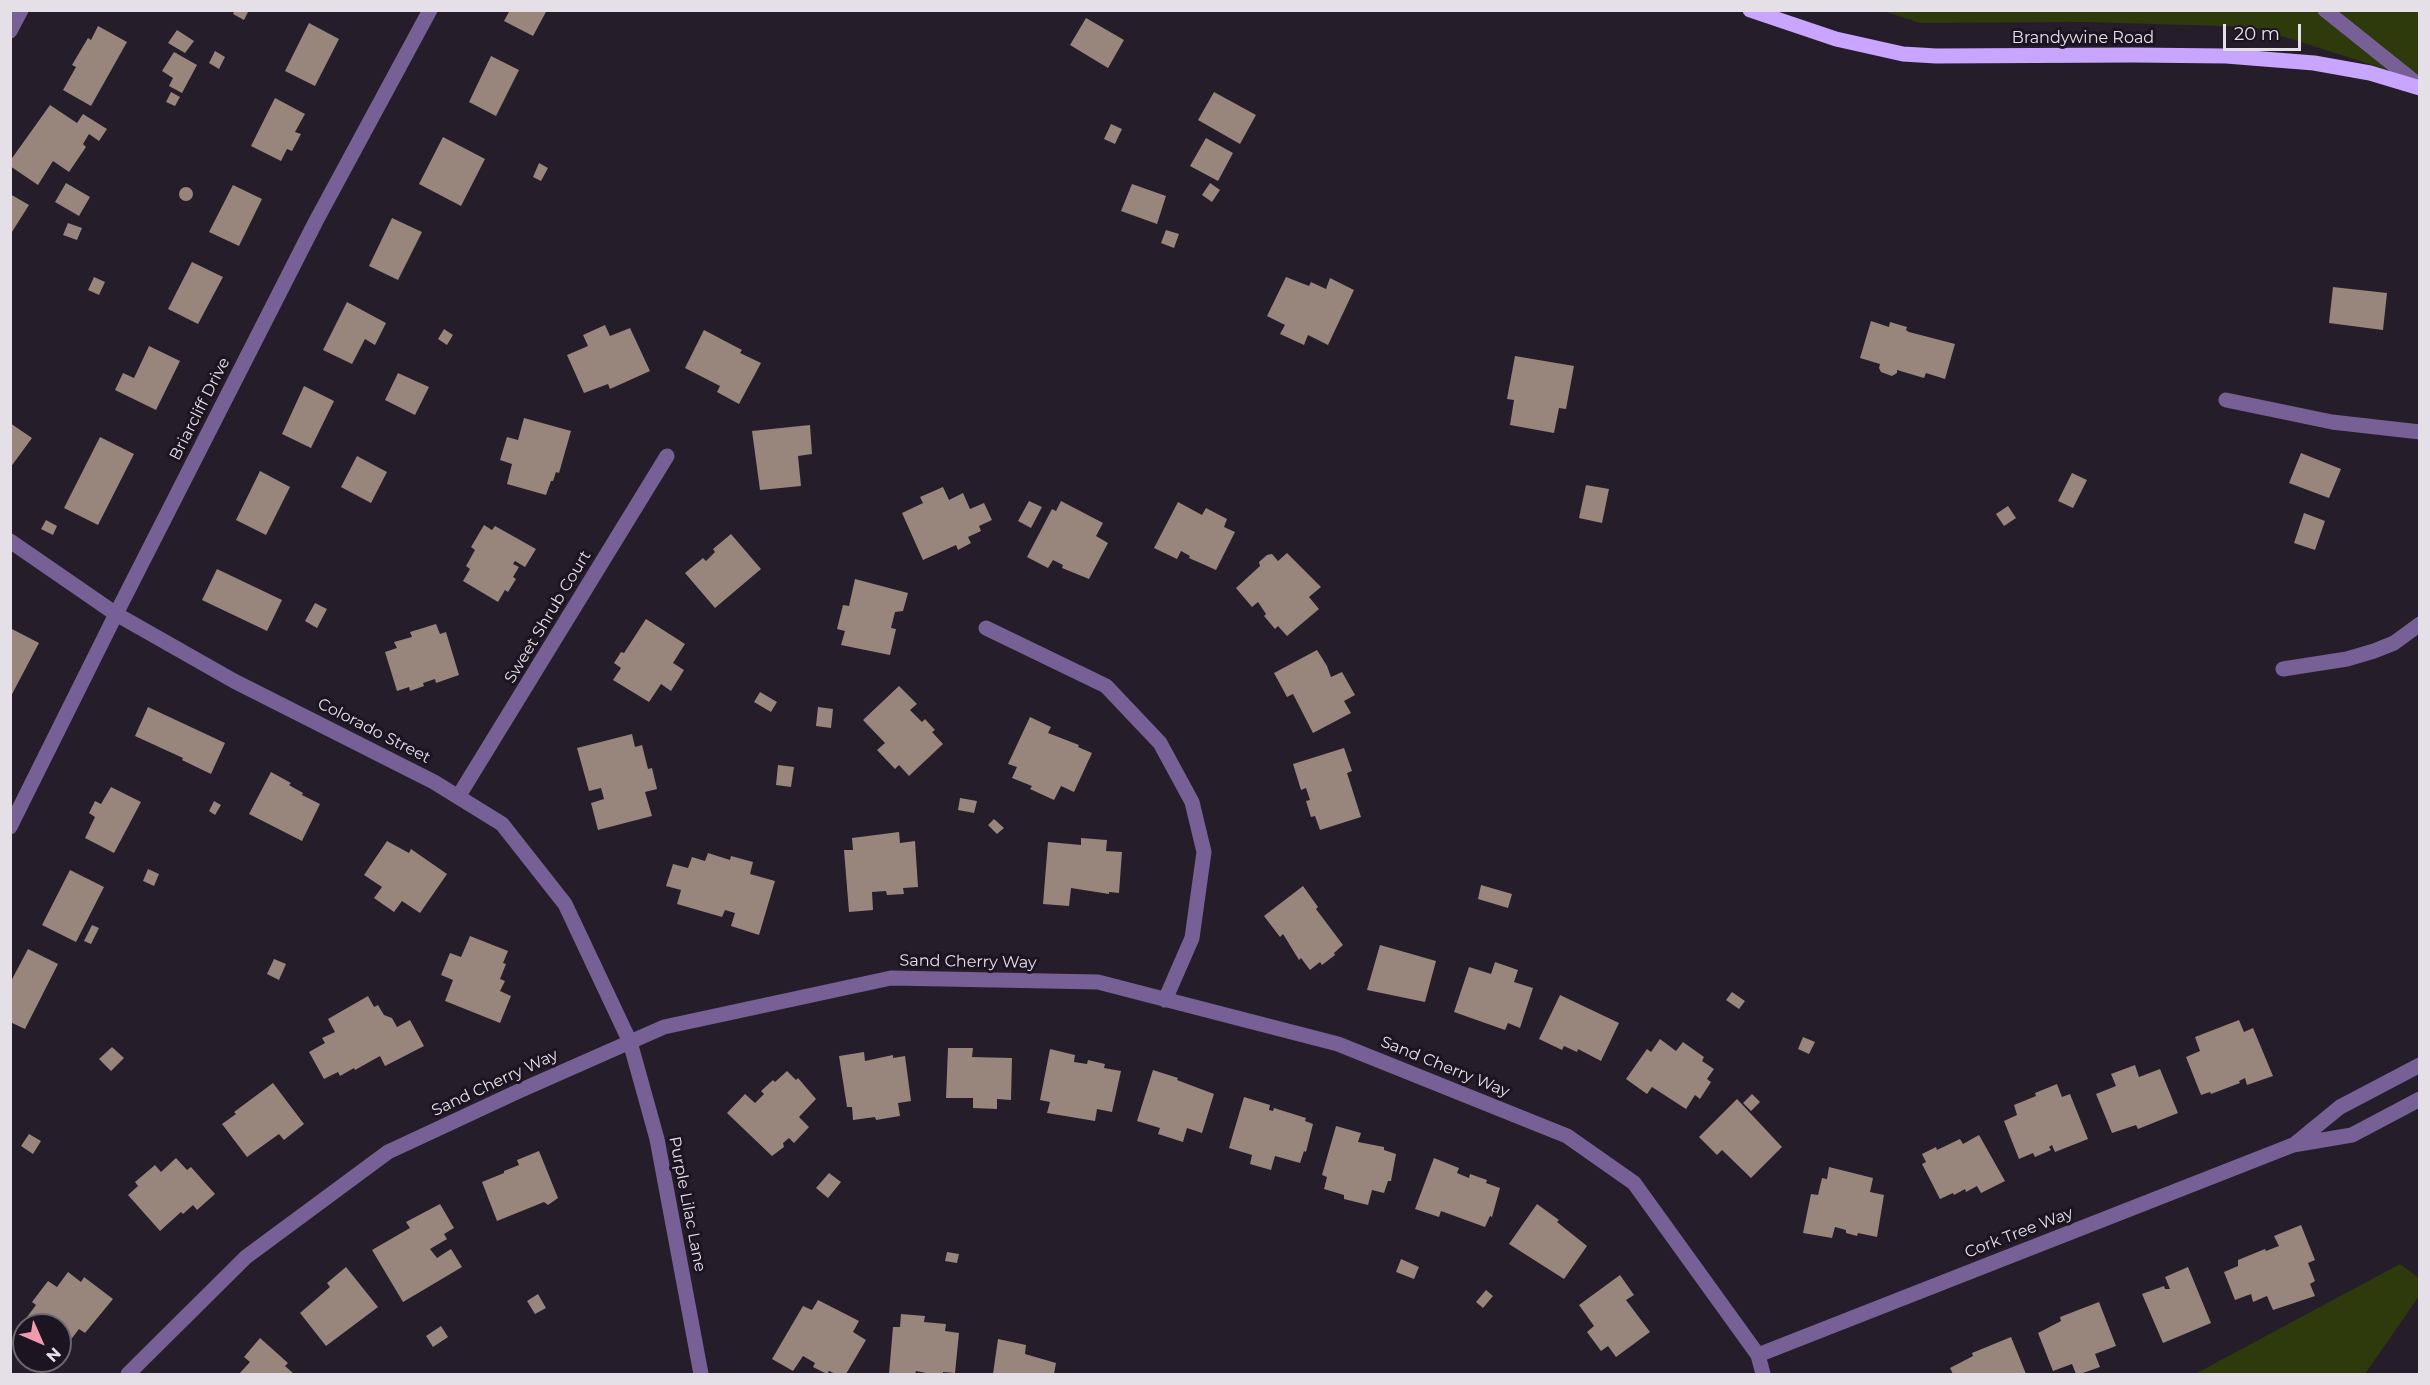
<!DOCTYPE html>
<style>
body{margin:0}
#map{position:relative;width:2430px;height:1385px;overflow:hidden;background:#261d2a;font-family:Montserrat,sans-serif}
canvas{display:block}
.frame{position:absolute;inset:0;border:12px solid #e5e0e8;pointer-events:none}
.north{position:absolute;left:12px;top:1313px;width:60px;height:60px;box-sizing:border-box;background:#1c1420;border:2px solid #6c6670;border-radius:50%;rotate:135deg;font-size:16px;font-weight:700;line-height:24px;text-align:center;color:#e5e0e8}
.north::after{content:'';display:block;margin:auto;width:21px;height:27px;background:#f29aad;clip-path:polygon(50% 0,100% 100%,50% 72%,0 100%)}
.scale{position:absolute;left:2223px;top:24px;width:78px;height:27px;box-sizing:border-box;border:3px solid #e5e0e8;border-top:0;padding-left:8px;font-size:18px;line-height:21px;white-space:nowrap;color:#e5e0e8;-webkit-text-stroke:4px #1c1420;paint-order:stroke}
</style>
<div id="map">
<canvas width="2430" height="1385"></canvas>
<div class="frame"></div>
<div class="north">N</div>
<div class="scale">20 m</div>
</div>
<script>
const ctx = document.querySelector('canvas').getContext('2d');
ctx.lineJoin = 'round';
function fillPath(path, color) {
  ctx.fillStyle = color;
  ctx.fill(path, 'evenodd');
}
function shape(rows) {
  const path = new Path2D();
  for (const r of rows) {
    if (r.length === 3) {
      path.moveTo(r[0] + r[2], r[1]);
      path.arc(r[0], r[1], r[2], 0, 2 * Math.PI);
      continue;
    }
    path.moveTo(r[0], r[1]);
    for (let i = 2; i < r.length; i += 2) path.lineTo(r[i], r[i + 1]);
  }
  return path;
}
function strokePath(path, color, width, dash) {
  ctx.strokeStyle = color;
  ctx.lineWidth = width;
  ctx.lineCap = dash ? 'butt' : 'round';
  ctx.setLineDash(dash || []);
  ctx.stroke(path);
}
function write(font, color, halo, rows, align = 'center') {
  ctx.font = font + ' Montserrat,sans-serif';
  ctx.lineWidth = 6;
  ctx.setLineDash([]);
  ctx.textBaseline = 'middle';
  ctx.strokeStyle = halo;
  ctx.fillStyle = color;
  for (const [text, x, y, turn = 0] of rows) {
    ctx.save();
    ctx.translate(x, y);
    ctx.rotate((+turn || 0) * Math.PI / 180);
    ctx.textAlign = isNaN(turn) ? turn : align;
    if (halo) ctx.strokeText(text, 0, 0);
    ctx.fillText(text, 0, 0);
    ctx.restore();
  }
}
fillPath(shape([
 [1883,11,2419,11,2419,80,2254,27,2085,22,1920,23],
 [2400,1264,2419,1278,2419,1296,2365,1374,2195,1374]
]), '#2e390c');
fillPath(shape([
 [235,10,248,12,244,20,233,14],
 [510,10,547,10,533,36,504,21],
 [1086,18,1124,40,1108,68,1070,45],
 [309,23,339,39,315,86,285,71],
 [98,26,127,42,91,106,63,90,76,67,72,65,88,38,91,40],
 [177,30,194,41,185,53,168,43],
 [215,51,225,57,219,69,209,63],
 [174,52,197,65,182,93,169,86,173,78,162,71],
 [491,56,519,70,496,116,469,102],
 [171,92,180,97,175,106,166,102],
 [1214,92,1256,115,1240,144,1198,120],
 [275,98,305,114,295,132,301,134,292,151,287,149,281,161,251,146],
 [50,105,77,123,83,114,107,129,99,141,89,134,83,144,86,147,69,172,53,161,38,185,10,166,10,161],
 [1111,124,1122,129,1115,144,1104,139],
 [443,137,485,159,461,206,419,184],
 [1206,138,1233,153,1218,181,1190,166],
 [539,163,548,168,541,181,533,177],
 [66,183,90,197,79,216,55,202],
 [1210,183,1220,190,1212,202,1202,195],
 [1132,184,1166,196,1157,224,1121,211],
 [233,185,262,199,239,246,209,232],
 [186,194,7],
 [10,194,29,205,10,235],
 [392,218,422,232,398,280,369,266],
 [68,223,82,228,77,240,63,235],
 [1166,230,1179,234,1174,248,1161,243],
 [192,262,223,277,198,324,168,309],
 [94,277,105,282,99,295,88,290],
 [1286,277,1309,286,1311,282,1326,289,1330,278,1354,290,1328,345,1308,335,1304,345,1280,334,1285,325,1267,316],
 [2333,287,2387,293,2383,330,2329,323],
 [347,302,386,323,375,345,365,339,352,364,323,350],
 [1871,321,1889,327,1890,322,1907,327,1906,330,1909,332,1955,344,1945,379,1926,373,1924,378,1897,370,1897,373,1892,376,1881,372,1879,368,1880,364,1860,358],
 [605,325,610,336,630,328,650,371,610,389,608,384,584,393,567,355,588,346,583,335],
 [444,329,453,335,447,345,438,339],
 [704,330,742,350,740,353,761,363,739,404,717,392,720,386,685,368],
 [149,346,180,361,156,410,115,390,123,373,134,378],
 [1515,356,1574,366,1566,409,1559,408,1554,433,1510,425,1514,400,1507,399],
 [398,373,429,387,415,415,385,400],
 [304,386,334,401,311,448,282,434],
 [524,418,571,431,559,473,556,472,553,481,551,481,546,495,507,484,512,464,500,460,507,437,518,440],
 [10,423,32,438,10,468],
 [810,425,812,454,798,456,801,486,760,490,752,431],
 [100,437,134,454,98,525,64,508],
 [2301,453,2341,469,2329,498,2289,483],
 [357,456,387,472,371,503,341,487],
 [260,471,290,487,266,535,236,520],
 [2072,473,2087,480,2073,508,2058,501],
 [1586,485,1609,489,1602,523,1579,518],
 [943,487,949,500,963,493,970,509,984,503,992,520,979,526,981,531,968,537,971,543,958,550,956,545,923,560,902,513,923,503,920,497],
 [1029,501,1042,507,1031,528,1018,521],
 [1061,501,1103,523,1096,536,1108,543,1089,579,1062,568,1063,565,1053,560,1048,568,1027,557,1052,509,1056,511],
 [1178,502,1202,515,1206,508,1227,519,1224,527,1235,532,1216,570,1189,558,1190,556,1181,551,1177,559,1154,548],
 [2008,506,2016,518,2004,526,1996,514],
 [2304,513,2325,521,2315,550,2294,543],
 [46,520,57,526,53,535,41,529],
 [484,525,492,530,495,526,536,549,525,567,515,561,513,564,519,567,513,577,516,579,508,592,505,590,498,602,463,581,470,569,466,566,475,550,471,547],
 [731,534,761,569,715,608,685,573,703,558,706,561,715,552,713,549],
 [1287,553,1321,587,1309,597,1319,609,1287,636,1278,626,1275,629,1264,616,1266,614,1258,602,1252,607,1236,588,1260,566,1259,562,1267,555,1272,554,1278,561],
 [217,569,282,600,267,631,202,600],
 [855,579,908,593,903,611,895,612,891,628,896,629,890,655,841,645,845,631,837,629,843,605,849,606],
 [315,603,327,609,317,628,305,621],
 [646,619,685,644,673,663,684,670,671,691,661,684,649,702,613,680,621,668,614,663,621,652,624,653],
 [436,624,440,634,446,632,459,675,436,683,435,679,423,683,424,686,410,691,409,687,397,691,385,652,397,648,394,642,412,637,410,632],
 [10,628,39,643,10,698],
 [1317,650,1327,666,1331,677,1342,672,1355,695,1344,701,1351,713,1313,733,1293,694,1287,697,1274,673],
 [899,686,917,704,910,710,922,722,925,719,935,730,932,732,943,744,909,776,899,765,895,769,877,750,885,743,863,720],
 [760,692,777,702,771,712,754,702],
 [148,707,225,743,211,774,182,760,183,758,135,736],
 [818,707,833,709,831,728,816,726],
 [1030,717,1051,727,1048,733,1079,745,1078,747,1092,753,1074,792,1061,786,1054,800,1030,789,1032,786,1012,778,1017,767,1008,764],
 [632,734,635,747,642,745,648,769,652,768,657,789,645,792,652,816,598,830,591,803,604,799,601,788,589,791,577,748],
 [1344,748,1352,771,1347,773,1361,817,1320,830,1315,816,1311,817,1306,801,1310,800,1306,788,1301,790,1293,764],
 [778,765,794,767,791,787,776,785],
 [271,772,291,783,289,785,303,793,302,795,320,804,302,841,249,814],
 [111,787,141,802,114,853,85,838,95,817,89,813,95,801,101,804],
 [960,798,977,801,974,813,958,810],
 [214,801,221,805,215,815,209,811],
 [994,819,1004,828,997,834,988,825],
 [899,832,900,843,915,841,918,887,903,888,904,894,887,895,886,891,872,892,873,910,849,912,844,850,853,850,852,838],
 [1081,838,1107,840,1106,851,1122,852,1119,893,1109,892,1109,894,1071,888,1069,906,1043,904,1048,842,1081,845],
 [387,841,409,853,411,849,447,874,420,913,402,901,394,912,374,898,382,887,364,875],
 [708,853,730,860,731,856,753,862,750,874,775,881,759,935,731,926,735,913,725,910,722,917,677,904,681,890,666,886,673,864,688,868,692,857,705,861],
 [148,869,159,874,154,886,143,881],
 [70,870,104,887,76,942,42,925],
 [1481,885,1512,894,1508,908,1478,899],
 [1303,886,1318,907,1316,909,1343,945,1334,953,1335,955,1322,965,1320,962,1310,970,1301,958,1299,960,1283,934,1280,937,1264,916],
 [92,925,99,928,91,944,84,941],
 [470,936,508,951,503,963,506,964,500,979,505,981,500,991,511,996,500,1023,445,1001,453,980,441,975,450,953,461,957],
 [1380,945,1436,961,1425,1002,1367,990],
 [28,949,58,964,25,1029,10,1022,10,983],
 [274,959,286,964,279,980,267,974],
 [1495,962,1518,970,1514,982,1533,988,1520,1028,1508,1023,1505,1030,1454,1012,1469,967,1491,974],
 [1732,992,1745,1001,1739,1009,1726,1000],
 [1560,995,1619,1023,1601,1061,1578,1049,1577,1052,1564,1046,1562,1050,1539,1039],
 [368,996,374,1007,378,1005,384,1015,392,1018,397,1027,410,1020,424,1046,385,1066,380,1056,355,1070,354,1068,340,1076,338,1072,324,1079,309,1052,325,1043,322,1038,335,1032,328,1019],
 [2239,1020,2244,1032,2253,1028,2273,1076,2247,1085,2245,1078,2239,1081,2240,1083,2211,1094,2210,1092,2201,1095,2186,1057,2200,1051,2195,1037],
 [1803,1037,1815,1042,1809,1054,1798,1049],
 [1660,1039,1676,1051,1683,1042,1704,1057,1702,1061,1714,1069,1707,1079,1711,1082,1700,1099,1695,1095,1686,1109,1652,1087,1647,1094,1626,1079,1647,1049,1651,1052],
 [112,1047,124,1058,111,1071,99,1059],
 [948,1048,973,1048,972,1057,1012,1058,1011,1100,997,1099,997,1109,973,1108,973,1098,946,1098],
 [1050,1049,1075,1055,1074,1062,1087,1064,1088,1060,1105,1064,1104,1068,1121,1071,1112,1112,1097,1109,1095,1121,1047,1113,1050,1102,1040,1100],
 [864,1052,865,1061,893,1055,893,1058,905,1056,911,1101,898,1103,900,1116,876,1120,875,1117,853,1120,852,1107,847,1107,839,1056],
 [2135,1065,2139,1077,2160,1069,2178,1113,2138,1129,2136,1125,2112,1133,2096,1094,2116,1086,2111,1074],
 [1153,1070,1178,1078,1177,1080,1214,1094,1202,1133,1187,1128,1183,1142,1158,1134,1160,1128,1137,1121],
 [787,1071,796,1080,798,1078,816,1099,799,1117,809,1127,794,1143,789,1138,783,1143,784,1147,772,1156,727,1113,745,1094,755,1103,764,1094,761,1091,773,1080,775,1082],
 [273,1083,304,1124,284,1140,279,1134,247,1157,222,1124,236,1114,234,1112],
 [2057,1084,2062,1097,2070,1094,2088,1139,2055,1152,2052,1145,2049,1147,2051,1150,2035,1157,2033,1153,2019,1159,2004,1121,2017,1115,2014,1105,2036,1096,2035,1093],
 [1752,1094,1760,1102,1751,1111,1743,1103],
 [1244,1097,1270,1105,1269,1110,1273,1111,1274,1108,1306,1118,1305,1121,1313,1124,1306,1152,1304,1151,1300,1163,1275,1156,1271,1170,1250,1164,1252,1155,1229,1148],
 [1737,1099,1782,1147,1751,1178,1722,1150,1717,1155,1699,1137],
 [1336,1126,1361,1133,1358,1142,1384,1147,1384,1150,1396,1154,1391,1181,1388,1181,1384,1193,1372,1190,1368,1205,1344,1199,1344,1195,1324,1189,1327,1177,1322,1175],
 [29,1134,41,1141,33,1154,21,1146],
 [1979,1135,2005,1181,1981,1193,1977,1186,1966,1192,1965,1189,1954,1195,1953,1193,1940,1199,1922,1164,1926,1162,1922,1154,1936,1147,1937,1150,1960,1139,1963,1144],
 [539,1151,558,1198,548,1205,544,1202,497,1221,482,1182,504,1173,504,1171,519,1165,517,1160],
 [176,1158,187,1170,191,1167,215,1194,197,1210,193,1205,183,1214,181,1212,160,1231,128,1195,138,1186,135,1182,155,1165,161,1172],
 [1434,1158,1459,1168,1457,1173,1469,1178,1470,1174,1487,1180,1486,1183,1500,1188,1492,1217,1490,1216,1485,1227,1441,1211,1439,1217,1415,1209],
 [1829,1167,1873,1178,1870,1192,1884,1195,1877,1237,1858,1233,1857,1236,1846,1233,1846,1230,1835,1227,1832,1238,1803,1233,1811,1194,1818,1195,1822,1178,1827,1179],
 [829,1173,841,1182,828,1198,816,1188],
 [440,1204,454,1228,444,1234,447,1239,430,1249,437,1258,451,1249,462,1267,403,1302,372,1250,410,1228,406,1222],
 [1537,1204,1559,1220,1557,1222,1587,1246,1564,1279,1509,1244],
 [2301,1225,2315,1260,2308,1263,2315,1281,2310,1284,2315,1296,2273,1310,2267,1296,2253,1302,2251,1294,2235,1300,2224,1272,2238,1266,2238,1260,2265,1249,2266,1251,2279,1246,2274,1236],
 [947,1252,959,1254,957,1263,945,1261],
 [1401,1259,1419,1267,1414,1279,1396,1272],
 [346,1267,378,1307,326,1346,300,1313,330,1287,327,1283],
 [2188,1267,2211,1323,2163,1343,2142,1294,2164,1286,2165,1289,2170,1289,2165,1277],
 [68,1272,81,1282,84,1277,113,1299,85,1333,79,1329,66,1346,60,1342,60,1325,37,1325,27,1317,36,1305,32,1302,48,1281,57,1287],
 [1620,1275,1634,1295,1626,1300,1650,1332,1616,1357,1608,1346,1601,1351,1587,1332,1594,1326,1579,1305],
 [1486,1290,1493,1296,1483,1308,1476,1302],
 [538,1294,546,1308,535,1314,527,1301],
 [818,1300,859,1321,853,1332,866,1340,846,1374,836,1374,829,1371,827,1374,813,1367,815,1363,803,1356,793,1371,772,1359,803,1306,812,1310],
 [2099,1302,2116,1346,2095,1354,2100,1367,2080,1374,2076,1374,2072,1364,2053,1371,2038,1333,2061,1321,2060,1317],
 [901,1314,925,1316,924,1322,946,1324,945,1331,959,1333,955,1373,943,1372,943,1374,931,1374,916,1371,915,1374,889,1374,893,1327,900,1327],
 [441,1326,448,1337,433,1347,426,1336],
 [2011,1337,2026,1374,1953,1374,1950,1368,1973,1356,1972,1353],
 [260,1338,288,1363,285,1366,294,1374,239,1374,250,1362,244,1357],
 [998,1339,1026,1345,1025,1354,1056,1363,1054,1374,993,1374]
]), '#98867c');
strokePath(shape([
 [2325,10,2420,86],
 [10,31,21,10],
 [2226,400,2332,422,2420,432],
 [10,541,116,614,234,681,434,782,502,824,565,904,630,1042,657,1139,701,1374],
 [986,628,1106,686,1160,743,1192,802,1204,852,1192,938,1165,1000],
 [2283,669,2347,659,2374,651,2394,643,2420,624],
 [458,797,667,456],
 [10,827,116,614,316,221,430,10],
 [2296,1143,2340,1107,2420,1065],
 [1758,1355,2293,1145,2352,1135,2420,1099],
 [128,1374,246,1257,388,1152,519,1091,664,1027,891,978,1098,982,1338,1044,1567,1136,1634,1183,1758,1355,1763,1374]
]), '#766096', 15);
strokePath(shape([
 [1750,10,1836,39,1903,54,1936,56,2134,55,2226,56,2314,63,2370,73,2420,88]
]), '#c8a5fe', 15);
write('16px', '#e5e0e8', '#1c1420', [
 ["Brandywine Road",2083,38],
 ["Briarcliff Drive",200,409,-63],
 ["Sweet Shrub Court",548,617,-59],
 ["Colorado Street",374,731,27],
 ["Sand Cherry Way",968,962,1],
 ["Sand Cherry Way",1445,1067,22],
 ["Sand Cherry Way",495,1083,-25],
 ["Purple Lilac Lane",687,1204,79],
 ["Cork Tree Way",2019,1233,-21]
]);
</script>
